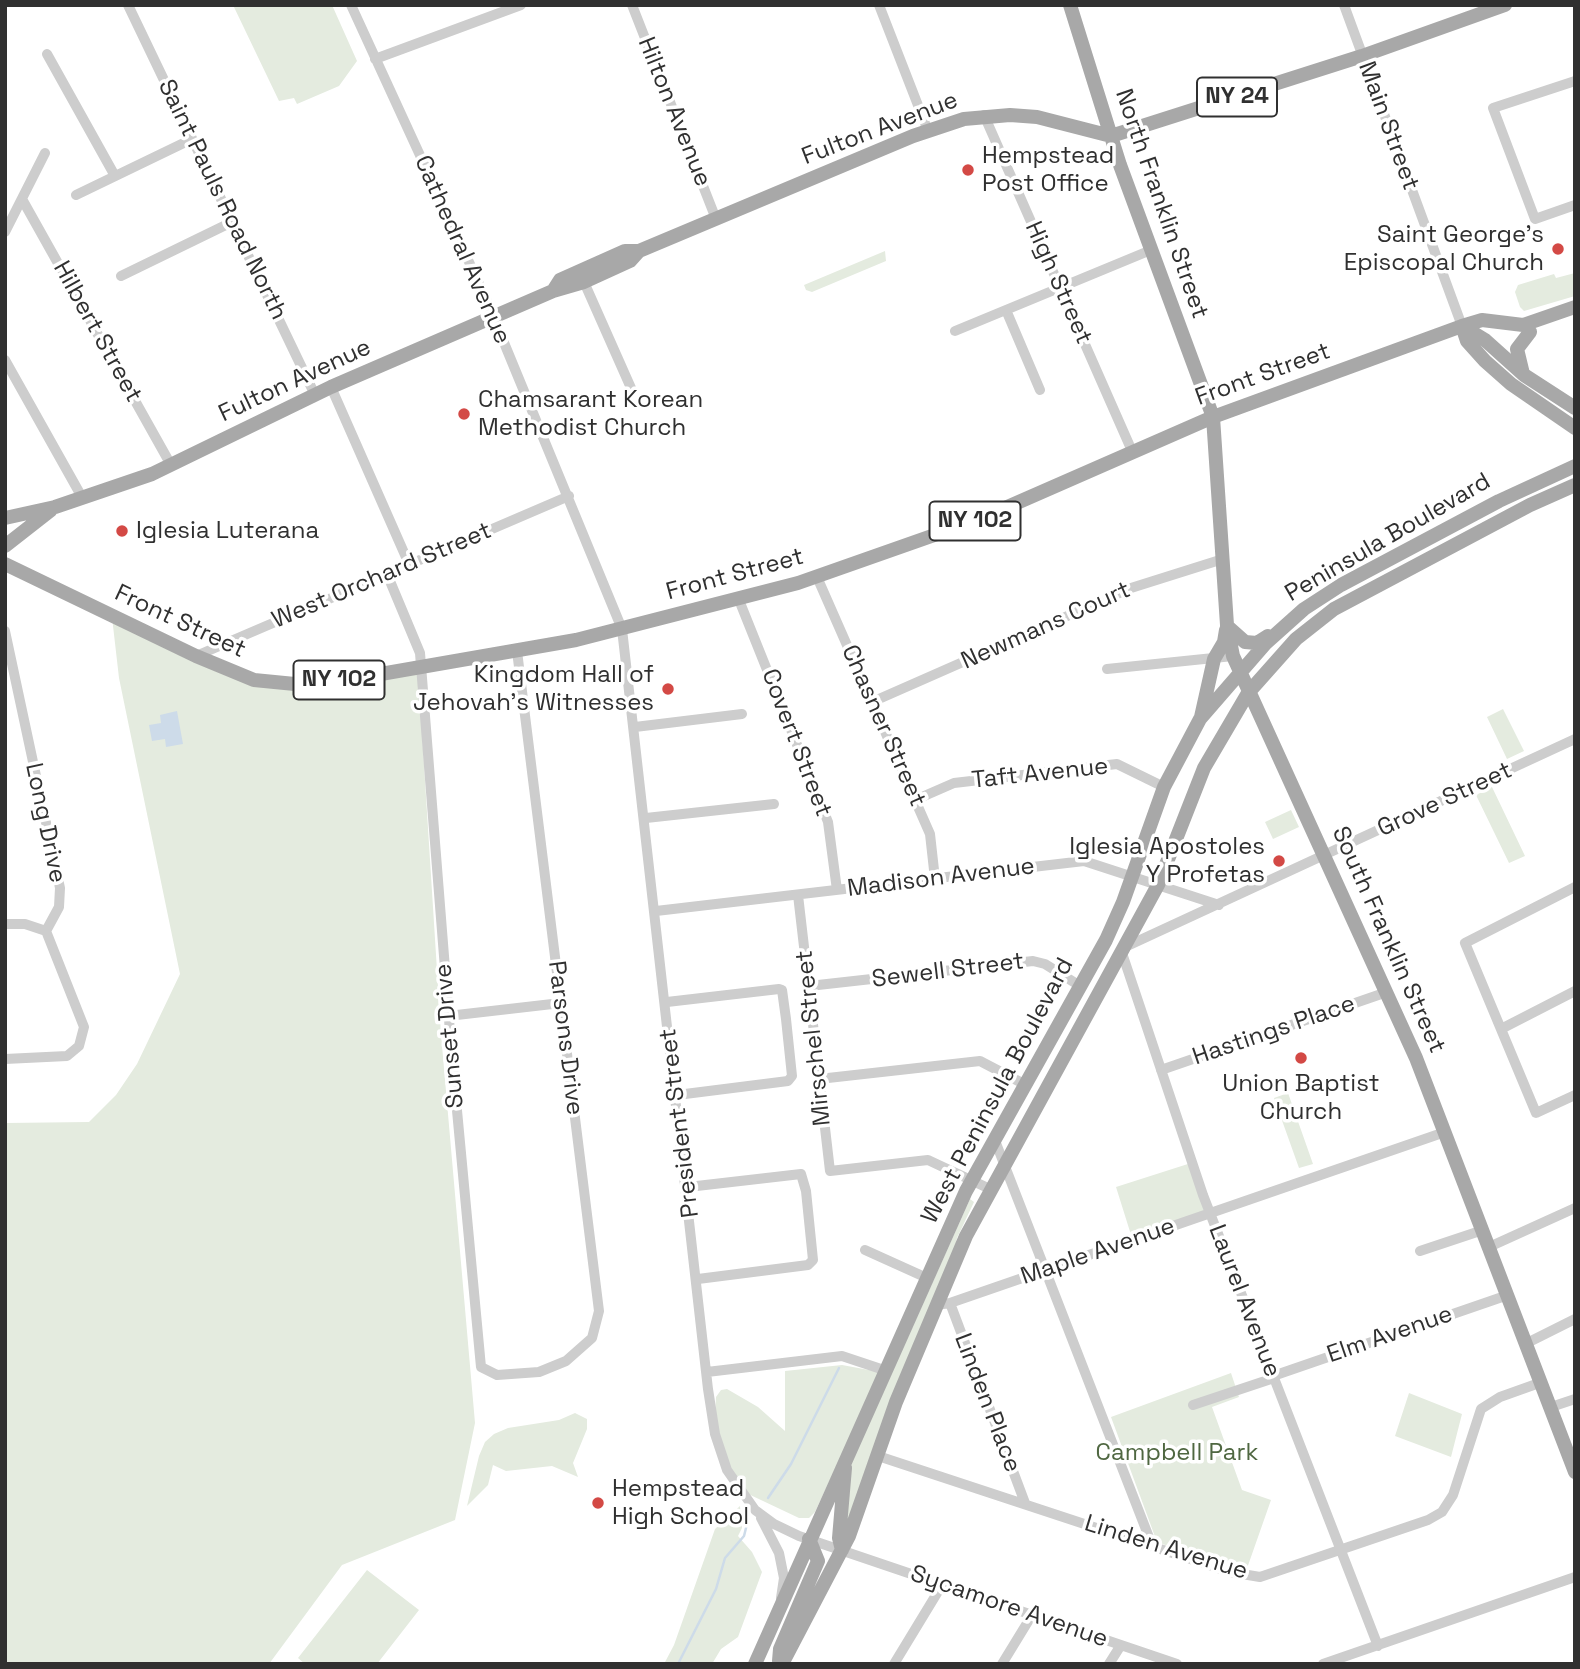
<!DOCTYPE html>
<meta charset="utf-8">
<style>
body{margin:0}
#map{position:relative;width:1580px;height:1669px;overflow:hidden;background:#fff;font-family:"Space Grotesk",sans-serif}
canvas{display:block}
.frame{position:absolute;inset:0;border:7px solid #303030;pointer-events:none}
</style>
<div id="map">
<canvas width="1580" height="1669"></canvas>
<div class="frame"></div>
</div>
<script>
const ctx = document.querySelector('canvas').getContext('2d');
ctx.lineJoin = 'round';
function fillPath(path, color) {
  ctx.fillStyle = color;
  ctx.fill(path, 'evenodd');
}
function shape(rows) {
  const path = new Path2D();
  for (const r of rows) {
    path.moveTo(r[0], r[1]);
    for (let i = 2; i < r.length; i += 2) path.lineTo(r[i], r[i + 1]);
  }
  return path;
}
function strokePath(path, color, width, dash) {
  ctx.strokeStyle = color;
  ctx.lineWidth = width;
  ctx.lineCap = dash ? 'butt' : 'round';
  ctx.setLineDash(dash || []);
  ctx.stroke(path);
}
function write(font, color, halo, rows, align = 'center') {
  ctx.font = font + ' "Space Grotesk",sans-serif';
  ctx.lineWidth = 7;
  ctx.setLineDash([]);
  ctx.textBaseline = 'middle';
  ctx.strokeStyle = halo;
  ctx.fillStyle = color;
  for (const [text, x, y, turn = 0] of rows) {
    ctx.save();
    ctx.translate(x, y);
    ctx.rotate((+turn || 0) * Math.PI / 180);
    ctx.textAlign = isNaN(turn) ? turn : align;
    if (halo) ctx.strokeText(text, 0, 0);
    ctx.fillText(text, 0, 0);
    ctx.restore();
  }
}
fillPath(shape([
 [233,5,332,5,357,61,339,86,297,104,294,98,279,101],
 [885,251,886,261,812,292,806,290,804,285],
 [1575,273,1575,296,1524,311,1520,307,1515,292,1518,285,1554,274,1556,278],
 [112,617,275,685,418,670,441,1034,475,1423,455,1520,342,1565,269,1664,5,1664,5,1123,89,1122,116,1095,137,1064,180,974,119,678],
 [1503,709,1524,751,1507,759,1487,717],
 [1492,787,1525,856,1509,863,1476,795],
 [1291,810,1299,827,1273,839,1265,822],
 [1288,1093,1313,1164,1299,1168,1274,1098],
 [1191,1163,1208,1213,1132,1238,1116,1187],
 [970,1199,974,1202,957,1238,954,1255,845,1530,851,1464],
 [842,1365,880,1372,815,1512,809,1518,799,1518,744,1492,724,1457,715,1417,716,1397,721,1390,727,1389,758,1407,785,1431,785,1371],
 [1231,1373,1239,1397,1212,1407,1242,1490,1271,1500,1245,1574,1157,1542,1111,1417],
 [1409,1393,1462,1414,1451,1457,1395,1436],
 [575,1413,587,1419,587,1429,573,1463,578,1477,552,1466,506,1471,493,1465,488,1485,467,1506,479,1456,485,1442,494,1434,508,1428,559,1420],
 [740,1506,742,1528,738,1536,752,1552,762,1572,738,1637,721,1649,712,1664,664,1664,674,1645,715,1529],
 [367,1570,419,1610,377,1664,305,1664,298,1658]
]), '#e4ebdf');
fillPath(shape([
 [177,711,183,744,166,747,165,739,152,741,149,725,161,723,160,715]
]), '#cddbe9');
strokePath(shape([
 [768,1498,791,1464,839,1368],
 [678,1664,716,1589,725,1558,744,1536,747,1524]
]), '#cddbe9', 2.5);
strokePath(shape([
 [128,5,315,395],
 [351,5,486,299,622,629,708,1389,715,1434,727,1470,755,1510,774,1524,799,1536,1177,1664],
 [632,5,716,219],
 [879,5,928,131],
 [1344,5,1462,326],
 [47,54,115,176],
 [375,59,521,5],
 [1575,81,1493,108,1535,219,1575,205],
 [984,115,1132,451],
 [76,195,192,139],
 [22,199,171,465],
 [5,232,45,153],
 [121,276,232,222],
 [584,282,631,388],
 [1006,310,1040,390],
 [955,331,1151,250],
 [5,360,83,499],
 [331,387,409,564],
 [387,574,420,653,452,1057,481,1367,497,1375,539,1372,566,1361,592,1338,599,1311,517,651],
 [817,577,930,834,935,879],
 [739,600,828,822,837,890],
 [5,631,60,888,59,907,46,931,84,1027,79,1046,67,1056,5,1059],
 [196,656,569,496],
 [1107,669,1233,656],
 [872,702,1131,588,1223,559],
 [635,727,742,714],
 [915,800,954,783,1117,764,1164,787],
 [646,818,774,804],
 [1575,887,1465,943,1536,1113,1575,1095],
 [798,895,830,1171,928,1160,990,1189],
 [656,911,1084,861,1219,905],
 [5,924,25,924,46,931],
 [1125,947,1575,739],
 [1122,953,1203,1195,1378,1646],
 [809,986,1033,961,1045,964,1080,986],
 [667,1002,779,989,782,990,786,1019,792,1076,788,1081,677,1095],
 [448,1016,561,1003],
 [1501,1029,1575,991],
 [1161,1070,1387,992],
 [819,1079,980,1061,1024,1084],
 [994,1138,1152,1545],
 [688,1187,801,1174,806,1191,813,1260,808,1265,698,1279],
 [1489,1247,1575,1208],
 [865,1250,927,1278],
 [1420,1251,1483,1230],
 [950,1303,1025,1503],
 [936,1305,950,1303,1445,1132],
 [1527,1343,1575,1319],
 [707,1372,842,1356,884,1370],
 [1273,1376,1508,1295],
 [1193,1405,1274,1378],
 [1551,1407,1575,1399],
 [878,1456,1230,1572,1260,1577,1428,1520,1442,1512,1453,1495,1481,1409,1500,1397,1542,1382],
 [761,1518,779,1553,784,1578,781,1598],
 [894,1664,942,1585],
 [1002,1664,1032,1615],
 [1109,1664,1121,1645],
 [1323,1664,1575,1577]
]), '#cdcdcd', 10);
strokePath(shape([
 [1070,5,1120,165,1213,417,1227,625,1233,656,1416,1058,1575,1472],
 [553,291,560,280,625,251,639,251,913,136,964,119,1010,115,1037,117,1111,136,1362,56,1505,5],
 [1462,326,1467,341,1485,361,1511,384,1575,428],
 [1462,326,1485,340,1524,375,1575,408],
 [1523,374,1517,349,1530,332],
 [5,518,55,507,152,474,331,387,553,291,584,282,630,261,639,251],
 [5,546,51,510],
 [5,564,196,656,254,680,305,685,375,675,576,640,798,583,980,519,1213,417,1462,326,1482,320,1523,325,1575,307],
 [1227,626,1245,642,1257,643,1268,636],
 [1201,717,1214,659,1224,642,1226,630],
 [842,1550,839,1538,845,1468],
 [779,1661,780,1649,818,1561,809,1539],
 [755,1664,966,1191,1106,940,1123,902,1164,787,1200,719,1266,643,1304,609,1341,585,1499,501,1575,466],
 [782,1664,849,1536,896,1402,966,1236,1158,885,1204,768,1248,693,1296,639,1334,609,1530,505,1575,485]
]), '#a8a8a8', 14);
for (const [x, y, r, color] of [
 [968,170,7,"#d34945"],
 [1558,249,7,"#d34945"],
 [464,414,7,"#d34945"],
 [122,531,7,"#d34945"],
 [668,689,7,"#d34945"],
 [1279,861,7,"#d34945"],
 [1301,1058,7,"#d34945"],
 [598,1503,7,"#d34945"]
]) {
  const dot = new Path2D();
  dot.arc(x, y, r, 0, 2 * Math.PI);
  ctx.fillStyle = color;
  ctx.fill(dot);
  strokePath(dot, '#fff', 2.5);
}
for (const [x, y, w] of [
 [1237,97,80],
 [975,521,91],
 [339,680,91]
]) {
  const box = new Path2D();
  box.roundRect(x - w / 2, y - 19.5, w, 39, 5);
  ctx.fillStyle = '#fff';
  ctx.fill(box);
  strokePath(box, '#303030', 2);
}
write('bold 23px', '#303030', null, [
 ["NY 24",1237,97],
 ["NY 102",975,521],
 ["NY 102",339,680]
]);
write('24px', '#303030', '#fff', [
 ["Hilton Avenue",674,112,68],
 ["Main Street",1388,126,70],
 ["Fulton Avenue",880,129,-21],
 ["Saint Pauls Road North",222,200,64],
 ["North Franklin Street",1161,204,71],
 ["Cathedral Avenue",462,250,66],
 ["High Street",1058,283,66],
 ["Hilbert Street",97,332,61],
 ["Front Street",1263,375,-20],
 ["Fulton Avenue",295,381,-25],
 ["Peninsula Boulevard",1388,538,-30],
 ["Front Street",735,575,-15],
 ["West Orchard Street",382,576,-23],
 ["Front Street",180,622,25],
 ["Newmans Court",1046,626,-24],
 ["Chasner Street",883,726,66],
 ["Covert Street",796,743,69],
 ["Taft Avenue",1040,774,-6],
 ["Grove Street",1445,800,-25],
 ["Long Drive",45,823,78],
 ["Madison Avenue",941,878,-7],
 ["South Franklin Street",1388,940,66],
 ["Sewell Street",948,971,-7],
 ["Hastings Place",1274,1031,-19],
 ["Sunset Drive",450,1036,-95],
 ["Parsons Drive",565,1038,83],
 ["Mirschel Street",814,1038,-96],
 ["West Peninsula Boulevard",998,1091,-62],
 ["President Street",680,1123,-97],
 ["Maple Avenue",1098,1252,-19],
 ["Laurel Avenue",1244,1301,69],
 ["Elm Avenue",1390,1335,-19],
 ["Linden Place",987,1403,69],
 ["Linden Avenue",1166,1548,17],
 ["Sycamore Avenue",1009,1607,19]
]);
write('24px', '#303030', '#fff', [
 ["Hempstead",982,156],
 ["Post Office",982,184],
 ["Saint George's",1544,235,"right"],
 ["Episcopal Church",1544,263,"right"],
 ["Chamsarant Korean",478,400],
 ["Methodist Church",478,428],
 ["Iglesia Luterana",136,531],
 ["Kingdom Hall of",654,675,"right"],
 ["Jehovah’s Witnesses",654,703,"right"],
 ["Iglesia Apostoles",1265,847,"right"],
 ["Y Profetas",1265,875,"right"],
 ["Union Baptist",1301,1084,"center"],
 ["Church",1301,1112,"center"],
 ["Hempstead",612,1489],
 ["High School",612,1517]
], 'left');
write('24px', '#4f6741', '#fff', [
 ["Campbell Park",1177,1453]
]);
</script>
